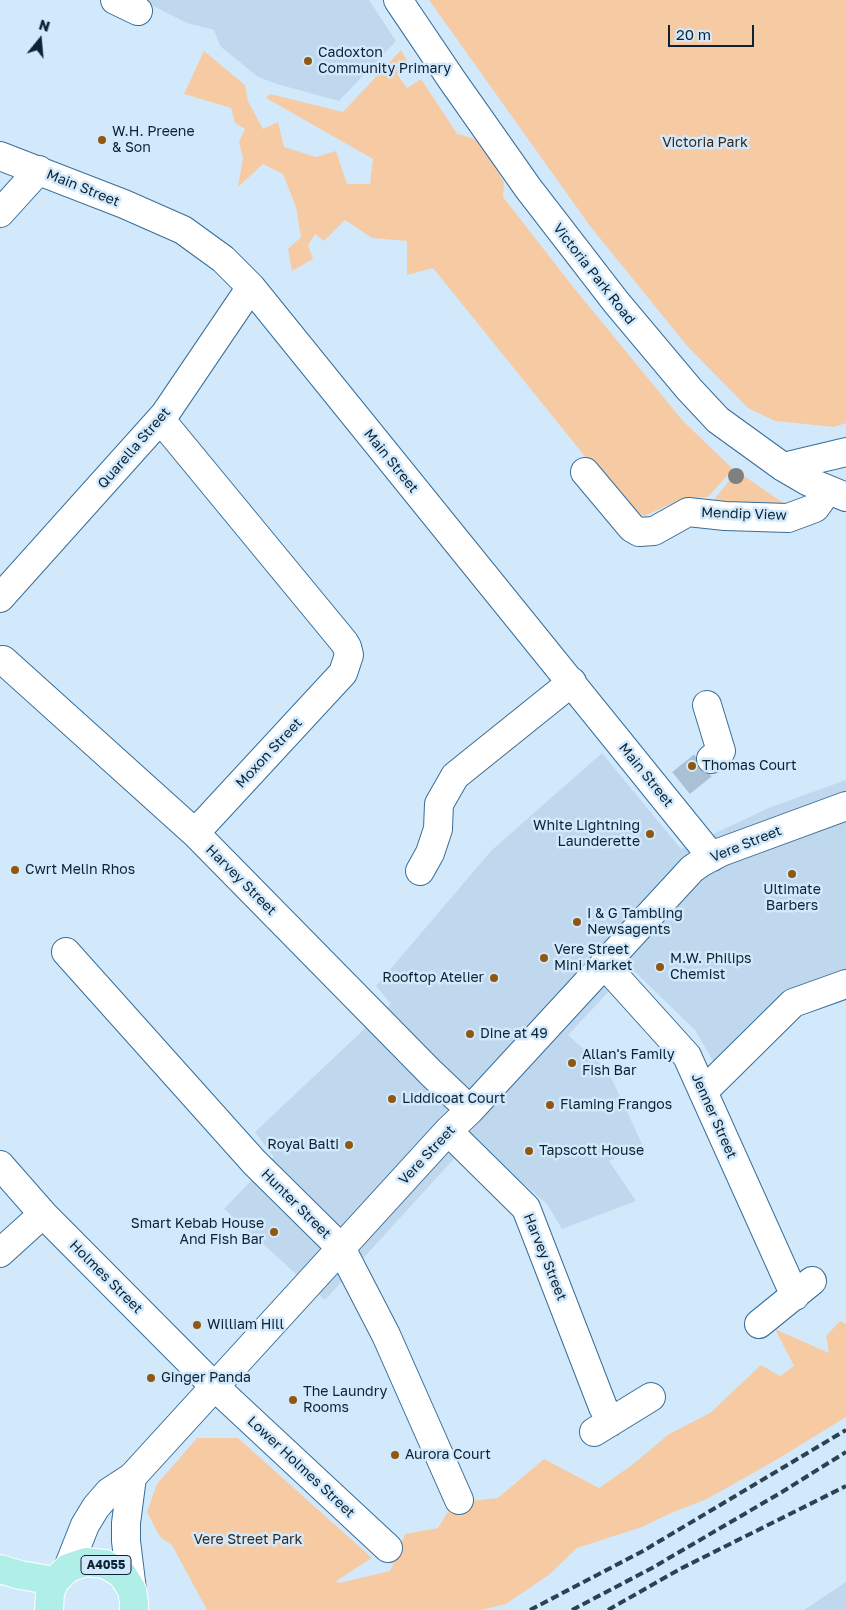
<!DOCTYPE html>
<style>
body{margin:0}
#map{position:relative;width:846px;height:1610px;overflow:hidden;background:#d2e9fc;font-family:"Golos Text",sans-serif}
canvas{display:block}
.north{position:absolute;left:15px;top:15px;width:50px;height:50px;-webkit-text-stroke:4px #d2e9fc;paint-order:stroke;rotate:17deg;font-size:14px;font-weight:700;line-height:20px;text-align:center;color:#0b2335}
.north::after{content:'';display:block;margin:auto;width:18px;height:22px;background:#0b2335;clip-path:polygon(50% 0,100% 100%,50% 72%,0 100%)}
.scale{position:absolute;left:668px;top:25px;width:86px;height:22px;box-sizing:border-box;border:2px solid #0b2335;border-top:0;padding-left:6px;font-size:15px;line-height:18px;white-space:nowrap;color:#0b2335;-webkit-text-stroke:4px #d2e9fc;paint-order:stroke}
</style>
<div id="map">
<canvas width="846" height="1610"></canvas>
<div class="north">N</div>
<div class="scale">20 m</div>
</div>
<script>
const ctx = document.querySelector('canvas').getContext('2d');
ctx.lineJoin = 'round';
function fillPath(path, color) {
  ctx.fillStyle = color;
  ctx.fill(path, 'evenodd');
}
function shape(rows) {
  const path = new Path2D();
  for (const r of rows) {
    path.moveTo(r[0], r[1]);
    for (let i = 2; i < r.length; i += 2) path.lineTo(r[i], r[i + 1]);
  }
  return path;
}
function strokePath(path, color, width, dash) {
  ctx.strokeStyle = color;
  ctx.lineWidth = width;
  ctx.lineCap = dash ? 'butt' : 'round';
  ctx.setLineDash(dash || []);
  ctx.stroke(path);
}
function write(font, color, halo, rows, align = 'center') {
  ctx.font = font + ' "Golos Text",sans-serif';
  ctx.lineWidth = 5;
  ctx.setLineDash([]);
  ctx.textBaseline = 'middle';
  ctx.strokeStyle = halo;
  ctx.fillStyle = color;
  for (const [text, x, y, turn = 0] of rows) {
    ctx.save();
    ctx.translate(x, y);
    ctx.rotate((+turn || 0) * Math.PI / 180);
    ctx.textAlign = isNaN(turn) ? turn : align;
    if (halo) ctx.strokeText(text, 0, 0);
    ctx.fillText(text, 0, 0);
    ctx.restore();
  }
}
fillPath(shape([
 [141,0,369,0,396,41,339,101,277,84,258,77,220,46,214,30,187,23],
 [602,753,681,849,771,807,846,780,846,978,717,1068,695,1030,631,968,568,1035,608,1071,642,1144,609,1161,636,1201,562,1229,547,1204,472,1139,325,1300,224,1209,274,1157,255,1132,391,1004,376,986,491,851],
 [846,1582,846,1610,804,1610]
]), '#bfd8ee');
fillPath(shape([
 [429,0,846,0,846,423,834,427,775,421,748,408,688,347,590,226],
 [401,50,410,66,397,74,407,88,421,79,458,135,459,134,481,141,504,183,503,197,574,288,683,421,733,469,708,497,682,499,644,516,621,501,433,268,407,275,407,241,372,238,345,220,324,241,315,234,308,245,313,259,292,271,288,249,301,237,296,207,283,174,263,164,238,187,243,158,239,142,245,129,235,123,231,108,184,94,204,51,245,85,248,101,263,129,278,122,284,147,316,157,336,151,347,184,370,184,373,159,266,98,270,94,343,112],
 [737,471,786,505,771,508,712,502],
 [840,1321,846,1324,846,1417,776,1460,707,1499,671,1513,642,1527,577,1548,550,1574,506,1604,481,1610,207,1610,172,1545,160,1537,147,1512,157,1484,197,1438,238,1438,372,1558,336,1581,339,1583,390,1571,405,1534,438,1528,453,1503,498,1498,544,1459,599,1488,632,1465,669,1434,710,1413,761,1365,780,1376,794,1366,775,1329,829,1353,826,1336]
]), '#f6cba4');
strokePath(shape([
 [681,783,711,759]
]), '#aac1d4', 28, [28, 14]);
const minor = shape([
 [115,0,138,11],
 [398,0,452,80,528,188,616,302,689,389,718,420,783,467,807,481,846,497],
 [0,156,124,204,183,230,223,259,251,287,712,857],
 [0,213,39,170],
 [161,420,344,642,347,647,349,655,343,673,195,833],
 [783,467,846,452],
 [585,472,632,528,639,532,654,531,688,512,725,516,788,518,815,508,828,490],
 [0,598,165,414,251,287],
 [3,660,195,833,431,1073,470,1110],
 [707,705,721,751,711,759],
 [420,871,430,853,438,829,439,804,455,776,572,682],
 [66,952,254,1162,341,1248,386,1335,459,1500],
 [604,964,687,1056,795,1296],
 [703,1092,793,1003,846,984],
 [448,1131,526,1208,603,1407,611,1422],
 [0,1165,43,1214,214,1386,388,1548],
 [0,1253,43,1214],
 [759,1324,812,1281],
 [594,1432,651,1397],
 [68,1568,85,1525,96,1507,109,1492,132,1477,448,1131,470,1110,692,869,702,862,721,852,846,806],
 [132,1590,126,1541,126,1523,132,1477]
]);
const major = shape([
 [0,1569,20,1575,55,1581],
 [49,1610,50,1592,55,1581,68,1568,86,1562,105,1564,122,1574,132,1590,134,1602,134,1610]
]);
strokePath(minor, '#376e9a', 30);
strokePath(major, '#fff', 30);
strokePath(minor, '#fff', 28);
strokePath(major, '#b0efe7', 28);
strokePath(shape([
 [530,1610,643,1551,846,1430],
 [572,1610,652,1568,782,1492,846,1452],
 [608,1610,680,1569,846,1486]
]), '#2a4254', 4, [8, 4]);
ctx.fillStyle = '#7e7f7f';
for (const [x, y] of [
 [736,476]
]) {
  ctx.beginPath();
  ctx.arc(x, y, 8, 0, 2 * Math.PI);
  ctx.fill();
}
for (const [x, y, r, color] of [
 [308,61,5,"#905712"],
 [102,140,5,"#905712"],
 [692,766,5,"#905712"],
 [650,834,5,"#905712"],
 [15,870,5,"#905712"],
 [792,874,5,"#905712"],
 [577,922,5,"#905712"],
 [544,958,5,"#905712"],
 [660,967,5,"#905712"],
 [494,978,5,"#905712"],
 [470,1034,5,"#905712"],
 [572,1063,5,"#905712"],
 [392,1099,5,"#905712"],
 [550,1105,5,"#905712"],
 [349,1145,5,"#905712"],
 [529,1151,5,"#905712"],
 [274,1232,5,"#905712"],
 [197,1325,5,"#905712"],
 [151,1378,5,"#905712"],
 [293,1400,5,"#905712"],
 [395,1455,5,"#905712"]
]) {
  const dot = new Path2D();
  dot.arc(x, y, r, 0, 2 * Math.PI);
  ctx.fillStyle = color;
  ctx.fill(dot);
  strokePath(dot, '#d2e9fc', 2);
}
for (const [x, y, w] of [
 [106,1565,50]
]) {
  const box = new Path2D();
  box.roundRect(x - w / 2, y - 9.5, w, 19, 4);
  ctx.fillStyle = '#d2e9fc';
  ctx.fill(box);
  strokePath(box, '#0b2335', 1);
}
write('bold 12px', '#0b2335', null, [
 ["A4055",106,1565]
]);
write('14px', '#0b2335', '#d2e9fc', [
 ["Cadoxton",318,53],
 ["Community Primary",318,69],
 ["W.H. Preene",112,132],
 ["& Son",112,148],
 ["Thomas Court",702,766],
 ["White Lightning",640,826,"right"],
 ["Launderette",640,842,"right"],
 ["Cwrt Melin Rhos",25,870],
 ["Ultimate",792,890,"center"],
 ["Barbers",792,906,"center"],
 ["I & G Tambling",587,914],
 ["Newsagents",587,930],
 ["Vere Street",554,950],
 ["Mini Market",554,966],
 ["M.W. Philips",670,959],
 ["Chemist",670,975],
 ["Rooftop Atelier",484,978,"right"],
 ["Dine at 49",480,1034],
 ["Allan's Family",582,1055],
 ["Fish Bar",582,1071],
 ["Liddicoat Court",402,1099],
 ["Flaming Frangos",560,1105],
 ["Royal Balti",339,1145,"right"],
 ["Tapscott House",539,1151],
 ["Smart Kebab House",264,1224,"right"],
 ["And Fish Bar",264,1240,"right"],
 ["William Hill",207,1325],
 ["Ginger Panda",161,1378],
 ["The Laundry",303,1392],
 ["Rooms",303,1408],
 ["Aurora Court",405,1455]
], 'left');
write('14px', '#392818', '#d2e9fc', [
 ["Victoria Park",705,143],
 ["Vere Street Park",248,1540]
]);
write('14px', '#0b2335', '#d2e9fc', [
 ["Main Street",83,188,22],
 ["Victoria Park Road",594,274,52],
 ["Quarella Street",134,448,-49],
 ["Main Street",391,461,51],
 ["Mendip View",744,514,2],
 ["Moxon Street",269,753,-47],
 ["Main Street",646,775,51],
 ["Vere Street",746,844,-22],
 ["Harvey Street",241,880,45],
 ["Jenner Street",714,1116,66],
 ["Vere Street",427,1155,-47],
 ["Hunter Street",296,1204,45],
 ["Harvey Street",545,1257,68],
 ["Holmes Street",106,1277,45],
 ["Lower Holmes Street",301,1467,43]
]);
</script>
